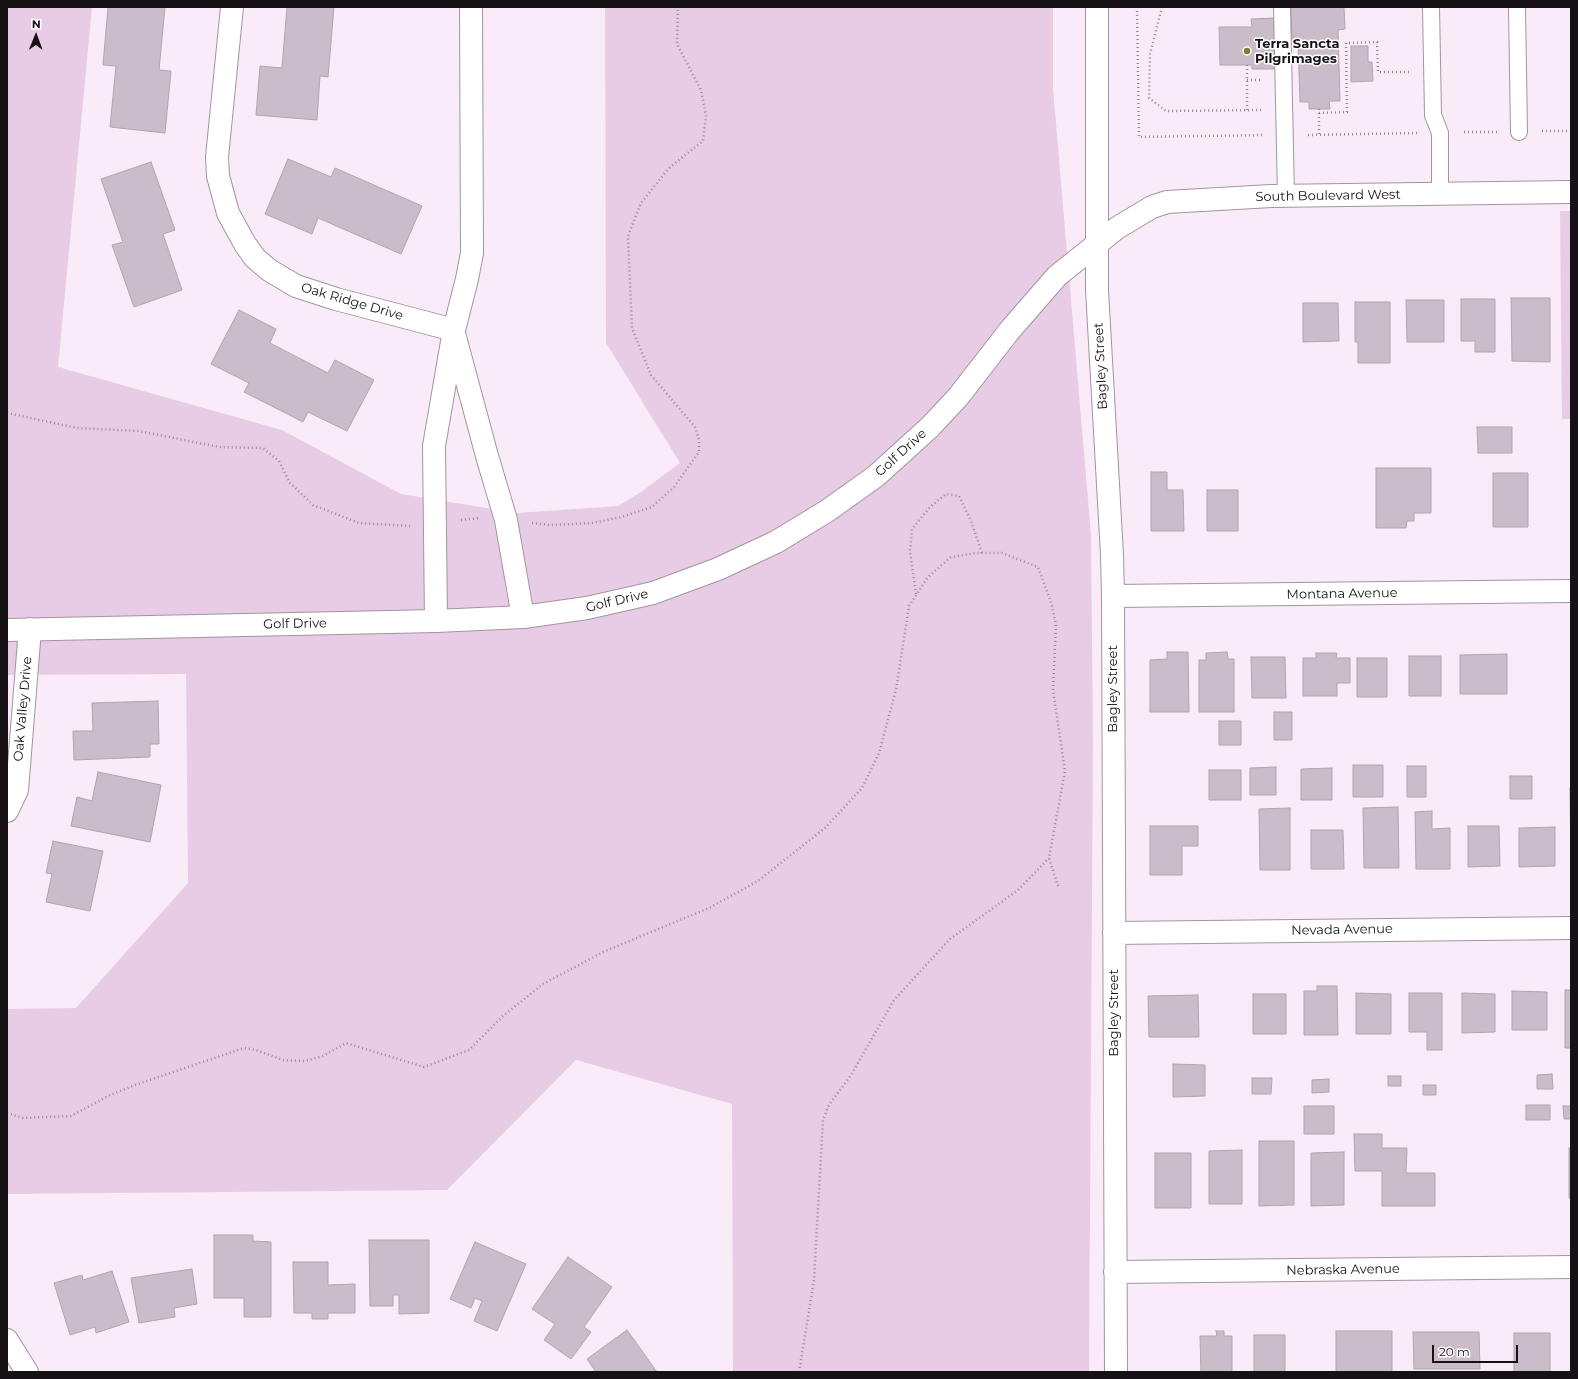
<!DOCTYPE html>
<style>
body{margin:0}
#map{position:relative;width:1578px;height:1379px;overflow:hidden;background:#f9ecf8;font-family:Montserrat,sans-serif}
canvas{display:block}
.frame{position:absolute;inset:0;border:8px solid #161115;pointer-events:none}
.north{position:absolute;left:16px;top:16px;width:40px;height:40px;-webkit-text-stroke:3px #fff;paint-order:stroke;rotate:1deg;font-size:11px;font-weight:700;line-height:16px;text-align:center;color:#161115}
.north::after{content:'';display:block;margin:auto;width:14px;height:18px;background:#161115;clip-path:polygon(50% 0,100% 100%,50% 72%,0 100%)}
.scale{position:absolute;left:1432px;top:1345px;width:86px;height:18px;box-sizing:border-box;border:2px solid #161115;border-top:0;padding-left:5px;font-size:12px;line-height:14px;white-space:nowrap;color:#161115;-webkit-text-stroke:3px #fff;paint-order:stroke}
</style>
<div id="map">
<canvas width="1578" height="1379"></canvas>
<div class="frame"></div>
<div class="north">N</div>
<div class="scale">20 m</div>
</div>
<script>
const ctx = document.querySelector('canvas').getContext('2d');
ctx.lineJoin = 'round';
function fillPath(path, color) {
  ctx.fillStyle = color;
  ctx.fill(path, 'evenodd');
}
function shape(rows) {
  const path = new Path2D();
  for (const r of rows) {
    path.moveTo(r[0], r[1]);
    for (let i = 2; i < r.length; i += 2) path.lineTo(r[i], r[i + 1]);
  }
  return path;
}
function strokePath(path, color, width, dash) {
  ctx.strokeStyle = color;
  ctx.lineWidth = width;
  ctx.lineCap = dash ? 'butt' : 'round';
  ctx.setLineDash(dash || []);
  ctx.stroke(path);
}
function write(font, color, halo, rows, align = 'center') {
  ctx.font = font + ' Montserrat,sans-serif';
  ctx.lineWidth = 3;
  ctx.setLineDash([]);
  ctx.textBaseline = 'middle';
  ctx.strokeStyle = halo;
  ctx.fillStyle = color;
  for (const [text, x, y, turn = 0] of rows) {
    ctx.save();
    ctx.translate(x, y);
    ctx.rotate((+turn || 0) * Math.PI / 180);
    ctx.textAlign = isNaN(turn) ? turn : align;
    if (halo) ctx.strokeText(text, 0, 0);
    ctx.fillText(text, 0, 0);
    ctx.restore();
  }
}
fillPath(shape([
 [7,7,92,7,58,367,282,430,401,494,517,513,618,506,641,492,680,463,606,343,605,7,1053,7,1053,88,1091,535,1093,742,1089,1372,733,1372,732,1104,576,1060,447,1190,7,1194,7,1009,76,1008,188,883,186,674,7,675],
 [1560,211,1571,211,1571,419,1562,419]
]), '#e8cce5');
const building = shape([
 [108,7,165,7,159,70,171,71,165,133,110,127,116,66,103,65,108,7],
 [287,7,334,7,328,77,320,76,317,120,256,115,260,66,282,68,287,7],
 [1291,7,1344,7,1345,29,1338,30,1340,101,1329,101,1330,109,1309,109,1309,102,1300,102,1298,42,1292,42,1291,7],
 [1274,18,1275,69,1252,69,1252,65,1220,65,1219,27,1252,27,1251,19,1274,18],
 [1351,46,1368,46,1368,62,1372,62,1373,81,1351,82,1351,46],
 [288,159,331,177,335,168,422,206,401,254,318,218,312,234,265,214,288,159],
 [151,162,175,230,163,234,182,290,134,307,112,245,123,242,101,179,151,162],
 [1511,298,1550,298,1550,362,1512,361,1511,298],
 [1461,299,1495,299,1495,352,1475,352,1475,341,1461,341,1461,299],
 [1406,300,1444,300,1444,342,1407,342,1406,300],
 [1355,302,1390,302,1390,363,1358,363,1358,342,1355,342,1355,302],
 [1303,303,1338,303,1339,341,1303,342,1303,303],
 [239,310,276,329,270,343,328,373,335,360,374,380,347,431,308,412,303,422,244,392,249,383,211,364,239,310],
 [1477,427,1512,427,1512,453,1478,453,1477,427],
 [1376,468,1431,468,1431,513,1414,513,1414,521,1407,521,1406,528,1376,528,1376,468],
 [1151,472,1167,472,1167,490,1183,490,1184,531,1151,531,1151,472],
 [1493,473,1528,473,1528,527,1493,527,1493,473],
 [1207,490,1238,490,1238,531,1207,531,1207,490],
 [1167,652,1188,652,1189,712,1150,712,1150,660,1167,659,1167,652],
 [1227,652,1228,659,1234,659,1234,712,1199,712,1199,660,1206,660,1206,653,1227,652],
 [1316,653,1337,653,1336,658,1350,658,1350,683,1337,683,1337,696,1303,696,1303,658,1316,658,1316,653],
 [1507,654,1507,694,1460,694,1460,655,1507,654],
 [1409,656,1441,656,1441,696,1409,696,1409,656],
 [1251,657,1285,657,1286,698,1252,698,1251,657],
 [1357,658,1387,658,1387,697,1357,697,1357,658],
 [158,701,159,744,150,744,150,757,74,760,73,731,93,731,92,703,158,701],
 [1274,712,1292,712,1292,740,1274,740,1274,712],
 [1219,721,1241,721,1241,745,1219,745,1219,721],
 [1353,765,1383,765,1383,797,1353,797,1353,765],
 [1407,766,1426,766,1426,797,1407,797,1407,766],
 [1276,767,1276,795,1250,795,1250,768,1276,767],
 [1332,768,1332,800,1301,800,1301,769,1332,768],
 [1209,770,1241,770,1241,800,1209,800,1209,770],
 [98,772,161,785,150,842,71,826,77,797,92,801,98,772],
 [1510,776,1532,776,1532,799,1510,799,1510,776],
 [1570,788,1571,788,1571,871,1570,788],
 [1398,807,1399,868,1364,868,1363,808,1398,807],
 [1290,808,1290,870,1260,870,1259,809,1290,808],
 [1432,811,1432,829,1450,828,1450,869,1416,869,1415,812,1432,811],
 [1150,826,1198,826,1198,846,1182,846,1182,875,1150,875,1150,826],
 [1468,826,1499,826,1500,866,1468,867,1468,826],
 [1555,827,1555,866,1519,867,1519,828,1555,827],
 [1311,830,1343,830,1344,869,1311,869,1311,830],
 [53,841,103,851,90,911,46,902,52,874,46,873,53,841],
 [1317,986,1337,986,1338,1035,1304,1035,1304,991,1317,991,1317,986],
 [1565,990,1571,990,1571,1048,1565,1048,1565,990],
 [1512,991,1547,992,1547,1030,1512,1030,1512,991],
 [1356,993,1391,994,1391,1034,1356,1034,1356,993],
 [1409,993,1442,993,1442,1050,1427,1050,1427,1032,1409,1032,1409,993],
 [1462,993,1495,994,1495,1032,1462,1033,1462,993],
 [1253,994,1286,994,1286,1034,1253,1034,1253,994],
 [1198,995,1199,1037,1149,1037,1148,996,1198,995],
 [1173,1064,1205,1065,1205,1096,1173,1097,1173,1064],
 [1552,1074,1553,1089,1537,1089,1537,1075,1552,1074],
 [1388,1076,1401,1076,1401,1086,1388,1086,1388,1076],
 [1252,1078,1272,1078,1271,1094,1252,1094,1252,1078],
 [1329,1079,1329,1092,1312,1093,1312,1080,1329,1079],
 [1423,1085,1436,1085,1436,1095,1423,1095,1423,1085],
 [1526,1105,1550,1105,1550,1120,1526,1120,1526,1105],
 [1304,1106,1334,1106,1334,1134,1304,1134,1304,1106],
 [1563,1106,1571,1106,1571,1119,1564,1119,1563,1106],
 [1354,1134,1382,1134,1382,1148,1407,1148,1406,1173,1435,1173,1435,1206,1382,1206,1382,1171,1355,1171,1354,1134],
 [1259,1141,1294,1141,1294,1205,1259,1206,1259,1141],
 [1569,1148,1571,1148,1571,1198,1569,1198,1569,1148],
 [1242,1150,1242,1204,1209,1204,1209,1151,1242,1150],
 [1344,1152,1344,1205,1311,1206,1311,1153,1344,1152],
 [1155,1153,1191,1153,1191,1208,1155,1208,1155,1153],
 [214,1235,253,1235,253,1241,271,1242,271,1317,244,1317,244,1298,214,1298,214,1235],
 [369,1240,429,1240,429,1313,399,1314,399,1295,393,1295,393,1306,370,1306,369,1240],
 [475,1242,526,1264,497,1331,474,1321,482,1301,475,1298,471,1308,450,1299,475,1242],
 [568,1257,612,1287,584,1327,591,1332,571,1359,544,1340,555,1324,532,1309,568,1257],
 [293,1262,328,1262,328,1285,355,1284,355,1313,328,1313,328,1319,312,1319,312,1313,294,1313,293,1262],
 [192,1269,197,1304,174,1308,175,1317,139,1323,131,1278,192,1269],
 [112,1271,129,1322,96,1333,95,1327,70,1335,54,1283,82,1275,83,1280,112,1271],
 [627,1330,657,1372,596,1372,587,1359,627,1330],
 [1216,1331,1224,1331,1224,1336,1232,1336,1232,1372,1201,1372,1200,1336,1217,1336,1216,1331],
 [1336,1331,1392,1331,1392,1372,1336,1372,1336,1331],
 [1413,1332,1479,1332,1480,1369,1414,1369,1413,1332],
 [1514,1333,1550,1333,1550,1372,1514,1372,1514,1333],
 [1254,1335,1285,1335,1285,1372,1254,1372,1254,1335]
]);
fillPath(building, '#cabdc9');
strokePath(building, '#b1a4af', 1);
const service = shape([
 [1282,7,1286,196],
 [1431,7,1433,115,1440,133,1440,194],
 [1517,7,1519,132]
]);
const minor = shape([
 [232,7,217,157,218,176,228,213,245,244,255,258,269,270,296,286,336,299,454,330],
 [1097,7,1097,290,1112,555,1113,596,1116,1372],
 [455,337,487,456,506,520,523,617],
 [1113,596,1571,591],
 [436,621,434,446,454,330,467,279,472,253,471,7],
 [7,811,17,790,30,629],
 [1114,933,1571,928],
 [1115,1272,1571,1267],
 [7,1340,27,1372]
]);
const tertiary = shape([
 [7,630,436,621,523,617,587,608,653,593,718,569,776,542,827,511,876,476,930,427,958,397,1010,330,1057,276,1117,228,1152,207,1167,202,1271,196,1571,192]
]);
strokePath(service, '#a195a0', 18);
strokePath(minor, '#a195a0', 24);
strokePath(tertiary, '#a195a0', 24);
strokePath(shape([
 [1137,7,1139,137,1263,135],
 [1162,7,1150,54,1149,98,1166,111,1262,110],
 [1247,65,1247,110],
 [1247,80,1261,80],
 [1319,109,1319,135],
 [1319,113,1347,112,1346,43,1377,42,1378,72,1410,72],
 [1542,131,1571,131],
 [1464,132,1497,132],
 [1308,135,1417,133],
 [7,413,77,428,139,431,219,447,263,448,279,461,290,483,313,505,359,523,410,526],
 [461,520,480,518],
 [532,523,551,525,592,523,621,517,652,507,674,487,699,452,699,440,695,427,651,375,632,328,628,236,641,203,669,168,703,141,706,116,701,90,677,44,678,7],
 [916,594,910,551,912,529,930,507,946,494,959,496,971,521,982,553],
 [7,1113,23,1118,71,1116,110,1095,135,1085,244,1048,256,1050,283,1060,305,1061,323,1056,346,1043,424,1067,469,1050,503,1016,543,984,603,952,709,908,758,881,825,828,862,788,879,753,896,690,909,606,928,577,951,557,976,553,1002,553,1038,567,1051,602,1056,625,1053,690,1065,771,1049,858,1059,889],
 [799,1372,814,1280,823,1120,829,1105,851,1075,894,1000,950,939,1018,890,1049,858]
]), '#938992', 2.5, [1, 3]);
strokePath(service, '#fff', 16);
strokePath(minor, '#fff', 22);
strokePath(tertiary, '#fff', 22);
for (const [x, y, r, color] of [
 [1247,51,4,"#748433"]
]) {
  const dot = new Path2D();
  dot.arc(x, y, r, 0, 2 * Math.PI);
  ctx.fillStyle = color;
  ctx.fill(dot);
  strokePath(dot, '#fff', 1.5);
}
write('bold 13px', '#161115', '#fff', [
 ["Terra Sancta",1255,44],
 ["Pilgrimages",1255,59]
], 'left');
write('13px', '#161115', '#fff', [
 ["South Boulevard West",1328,196,-1],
 ["Oak Ridge Drive",352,302,16],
 ["Bagley Street",1101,366,-93],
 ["Golf Drive",901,453,-42],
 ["Montana Avenue",1342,594,-1],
 ["Golf Drive",617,601,-13],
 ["Golf Drive",295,624,-1],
 ["Bagley Street",1113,689,-90],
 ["Oak Valley Drive",23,709,-85],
 ["Nevada Avenue",1342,930,-1],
 ["Bagley Street",1114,1013,-90],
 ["Nebraska Avenue",1343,1270,-1]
]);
</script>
